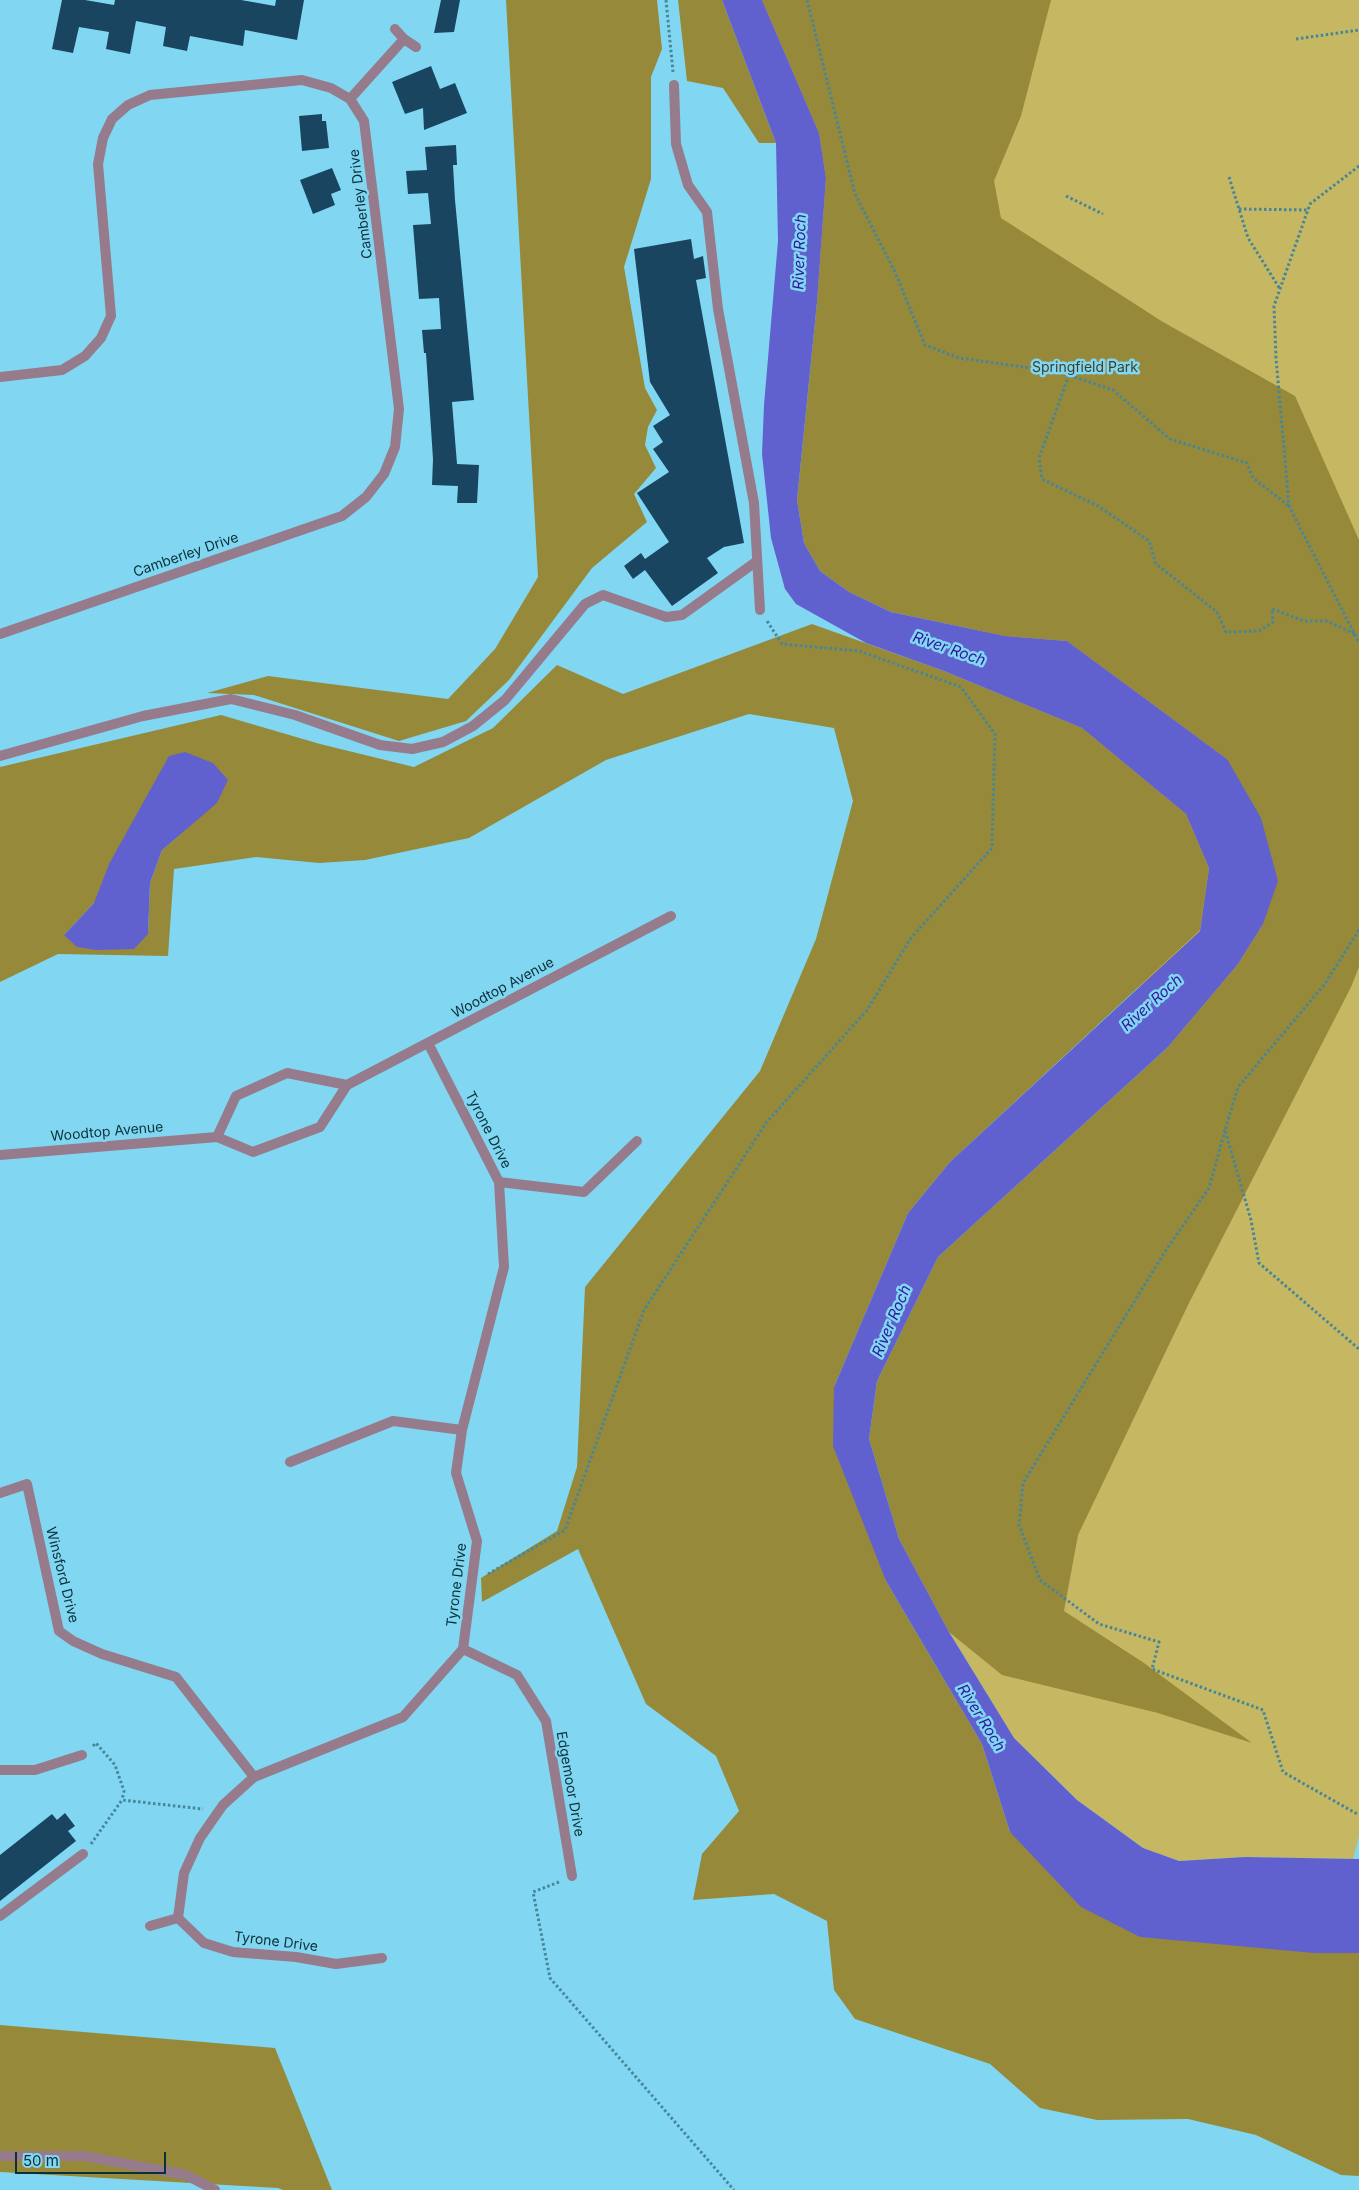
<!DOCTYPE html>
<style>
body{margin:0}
#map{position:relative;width:1359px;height:2190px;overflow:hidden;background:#81d7f1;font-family:Inter,sans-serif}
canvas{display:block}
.scale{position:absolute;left:15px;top:2152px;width:151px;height:22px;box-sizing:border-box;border:2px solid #0a303a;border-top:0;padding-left:6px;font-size:15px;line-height:18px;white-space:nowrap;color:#0a303a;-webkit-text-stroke:4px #81d7f1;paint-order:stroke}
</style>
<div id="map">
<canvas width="1359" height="2190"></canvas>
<div class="scale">50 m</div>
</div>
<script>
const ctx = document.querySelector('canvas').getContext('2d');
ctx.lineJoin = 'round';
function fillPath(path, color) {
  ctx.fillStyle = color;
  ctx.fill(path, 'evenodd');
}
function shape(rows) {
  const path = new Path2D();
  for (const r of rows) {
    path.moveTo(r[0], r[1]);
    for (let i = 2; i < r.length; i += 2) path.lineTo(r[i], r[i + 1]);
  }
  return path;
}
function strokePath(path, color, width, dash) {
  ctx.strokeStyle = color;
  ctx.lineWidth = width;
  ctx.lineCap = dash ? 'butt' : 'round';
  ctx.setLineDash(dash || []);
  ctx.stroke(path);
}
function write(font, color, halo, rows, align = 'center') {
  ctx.font = font + ' Inter,sans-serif';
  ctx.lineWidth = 5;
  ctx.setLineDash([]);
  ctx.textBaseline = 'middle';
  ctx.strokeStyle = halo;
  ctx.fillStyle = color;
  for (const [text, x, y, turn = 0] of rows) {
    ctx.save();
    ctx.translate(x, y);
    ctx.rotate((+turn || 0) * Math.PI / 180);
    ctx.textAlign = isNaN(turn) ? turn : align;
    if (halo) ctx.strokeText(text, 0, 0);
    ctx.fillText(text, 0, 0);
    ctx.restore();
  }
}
fillPath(shape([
 [762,0,1359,0,1359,1836,1353,1859,1245,1857,1179,1861,1143,1848,1077,1800,1014,1738,949,1632,899,1539,1168,1047,817,302]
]), '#c6b762');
fillPath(shape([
 [506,0,657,0,662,49,651,77,651,179,624,267,645,388,657,410,648,427,645,445,656,468,634,494,647,522,592,568,509,680,466,721,399,741,254,695,207,693,268,676,448,699,495,649,538,577],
 [678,0,722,0,776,143,759,143,723,88,687,81],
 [762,0,1051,0,1021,116,994,181,1001,218,1163,322,1295,396,1359,540,1359,967,1351,987,1188,1305,1078,1535,1064,1611,1144,1663,1252,1743,1158,1713,1002,1675,949,1632,899,1539,869,1439,877,1381,938,1257,1168,1047,1238,964,1263,924,1227,759,1067,641,1005,636,891,612,849,592,820,571,804,543,797,500,817,302,826,178,819,133],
 [812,624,944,671,1082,728,1186,814,1209,868,1200,930,950,1162,908,1213,834,1387,886,1581,982,1744,1010,1832,1314,1953,1359,1953,1359,2176,1341,2175,1256,2135,1188,2119,1097,2120,1040,2108,990,2064,855,2019,834,1990,827,1921,774,1894,693,1900,702,1854,739,1811,716,1756,646,1704,578,1549,482,1602,481,1578,557,1531,577,1467,585,1287,760,1071,816,939,853,801,834,728,749,714,606,760,469,838,365,860,319,863,256,857,174,869,168,956,58,954,0,982,0,767,221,715,320,744,414,767,493,728,557,665,623,694],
 [191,827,162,850,150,883,148,934,64,935,94,903],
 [0,2025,275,2048,332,2190,283,2190,278,2188,0,2172]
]), '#96893a');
fillPath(shape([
 [722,0,762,0,819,133,826,178,817,302,797,500,804,543,820,571,849,592,891,612,1005,636,1067,641,1227,759,1261,818,1278,881,1263,924,1238,964,1168,1047,938,1257,877,1381,869,1439,899,1539,949,1632,1014,1738,1077,1800,1143,1848,1179,1861,1245,1857,1359,1859,1359,1953,1314,1953,1140,1937,1081,1907,1010,1832,982,1744,886,1581,833,1446,834,1387,908,1213,950,1162,1200,931,1209,868,1186,814,1082,728,944,671,866,643,796,604,785,589,771,538,762,454,764,405,778,241,776,143],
 [185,752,213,763,228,780,217,803,162,850,150,883,148,934,134,949,96,950,77,947,64,935,94,903,109,864,169,756]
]), '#6160cf');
fillPath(shape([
 [62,0,85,0,114,5,115,0,241,0,275,6,276,0,304,0,297,40,245,30,243,46,190,36,187,51,163,46,166,27,136,21,130,54,106,49,109,32,79,27,73,53,52,49],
 [441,0,460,0,454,32,434,33],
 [431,66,440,89,455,83,467,113,424,130,423,108,405,114,392,82],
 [322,114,322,121,326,121,329,148,302,151,299,116],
 [456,145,457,165,453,165,455,200,474,400,452,402,457,464,479,465,477,503,457,503,458,486,432,485,433,459,426,353,424,353,422,330,441,329,439,298,419,299,413,225,431,224,428,193,408,194,406,171,427,170,425,147],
 [332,168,341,190,331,194,335,205,313,214,300,180],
 [691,239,694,259,703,256,706,278,696,280,744,543,724,547,707,558,718,573,672,606,645,570,633,579,624,566,641,553,645,559,669,542,637,493,669,472,653,449,663,442,653,426,670,415,650,382,634,249],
 [65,1813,75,1826,68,1831,76,1841,0,1901,0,1855,52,1814,57,1820]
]), '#194560');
strokePath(shape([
 [666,0,673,72],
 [807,0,855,194,895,272,925,345,959,358,1059,372,1113,390,1170,439,1247,463,1253,478,1289,506],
 [1296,39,1359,30],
 [1359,166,1310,204,1274,306,1276,358,1289,506,1359,643],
 [1229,177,1248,238,1280,289],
 [1066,196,1103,214],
 [1239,209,1308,210],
 [1069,375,1039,458,1042,479,1098,506,1149,541,1156,564,1217,612,1226,632,1259,631,1273,622,1272,609,1304,621,1327,621,1357,635],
 [1359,930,1324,985,1238,1087,1225,1130,1251,1220,1259,1263,1359,1349],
 [1225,1130,1209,1188,1166,1250,1023,1483,1019,1525,1040,1580,1099,1624,1159,1642,1152,1669,1263,1710,1283,1772,1359,1815],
 [488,1574,565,1530,644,1310,766,1123,867,1010,911,938,992,848,995,734,961,687,859,651,782,644,767,621],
 [93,1746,96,1743,115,1765,124,1791,122,1800],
 [91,1844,122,1800,203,1809],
 [559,1882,533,1892,550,1978,734,2190]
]), '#478698', 3, [2.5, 2.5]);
strokePath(shape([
 [674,85,676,144,688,185,707,212,718,309,754,503,760,610],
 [0,756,143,716,231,699,295,715,380,745,412,749,443,742,473,726,505,700,585,604,603,595,666,617,682,615,757,561],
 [499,1182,584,1192,637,1141]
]), '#967b8c', 10);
strokePath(shape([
 [395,29,404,39,416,47],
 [350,99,404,39],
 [0,377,62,370,85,356,101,338,111,316,98,164,103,138,112,119,128,105,150,95,302,80,331,88,350,99,364,121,399,409,395,447,384,474,366,497,342,516,0,634],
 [217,1137,253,1152,320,1127,347,1085,671,916],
 [0,1155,217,1137,236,1096,287,1073,347,1085],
 [290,1462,393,1421,462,1430],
 [0,1493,27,1484,59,1631,73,1641,102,1654,176,1677,254,1777],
 [463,1649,517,1675,546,1721,572,1876],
 [0,1770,35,1770,82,1755],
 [0,1916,83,1854],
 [178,1918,204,1943,233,1952,296,1957,336,1964,382,1958],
 [150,1926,178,1918,184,1873,200,1838,223,1805,254,1777,403,1717,463,1649,477,1541,456,1473,462,1430,504,1267,499,1182,428,1043],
 [0,2156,84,2156,186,2175,215,2190]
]), '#967b8c', 10);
write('14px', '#0a303a', '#81d7f1', [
 ["Camberley Drive",361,204,-97],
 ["Camberley Drive",186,555,-19],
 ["Woodtop Avenue",503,988,-28],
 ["Tyrone Drive",488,1130,63],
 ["Woodtop Avenue",107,1132,-5],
 ["Winsford Drive",62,1575,76],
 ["Tyrone Drive",457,1585,-83],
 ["Edgemoor Drive",570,1784,80],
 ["Tyrone Drive",276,1942,7]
]);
write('14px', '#423e25', '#81d7f1', [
 ["Springfield Park",1085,368]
]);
write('italic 15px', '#33149e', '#81d7f1', [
 ["River Roch",800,252,-88],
 ["River Roch",949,649,19],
 ["River Roch",1152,1003,-42],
 ["River Roch",892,1321,-67],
 ["River Roch",981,1718,58]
]);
</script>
